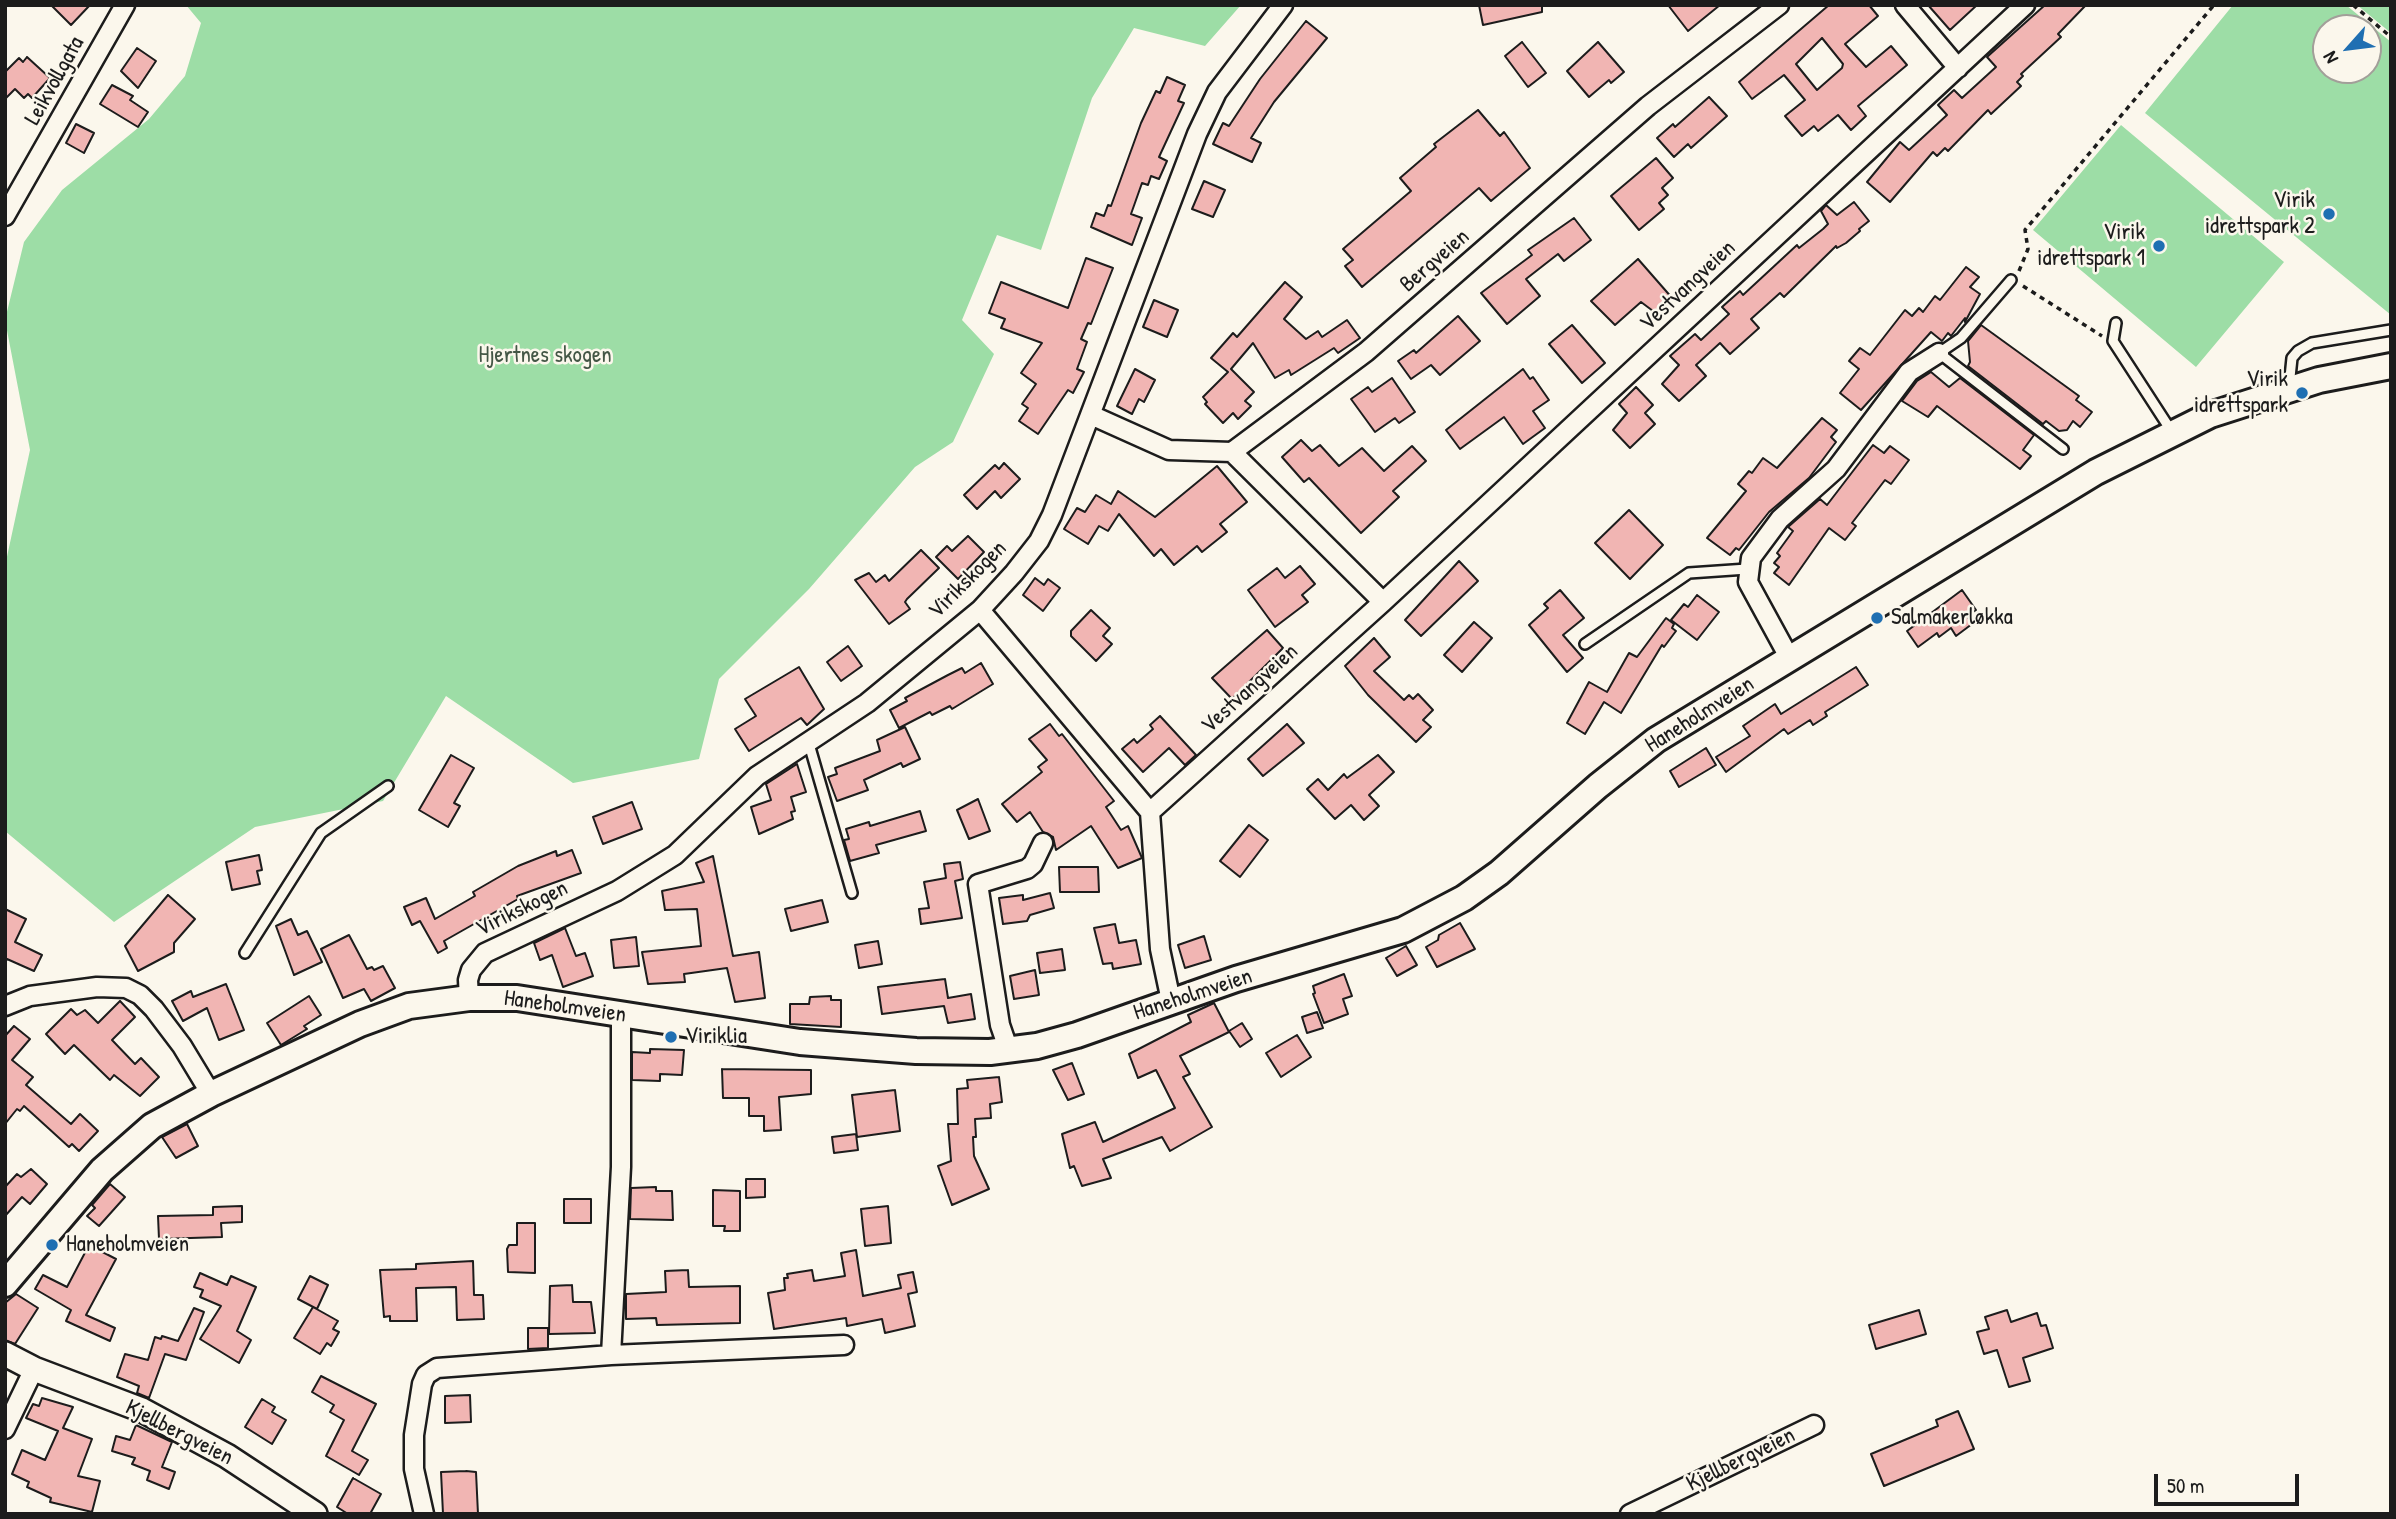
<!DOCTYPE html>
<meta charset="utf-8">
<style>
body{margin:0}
#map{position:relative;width:2396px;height:1519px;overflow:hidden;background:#fbf7ec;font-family:"Patrick Hand",sans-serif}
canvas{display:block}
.frame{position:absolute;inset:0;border:7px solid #1c1c1c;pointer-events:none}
.north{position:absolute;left:2312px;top:14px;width:70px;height:70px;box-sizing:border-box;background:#fbf7ec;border:2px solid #a29f99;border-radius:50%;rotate:242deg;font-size:19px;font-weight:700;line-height:28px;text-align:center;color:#1c1c1c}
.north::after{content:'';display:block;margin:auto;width:24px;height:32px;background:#1f6fb2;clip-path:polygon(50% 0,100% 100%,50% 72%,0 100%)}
.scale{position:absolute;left:2154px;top:1474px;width:145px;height:32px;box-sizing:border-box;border:4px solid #1c1c1c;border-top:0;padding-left:9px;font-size:21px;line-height:24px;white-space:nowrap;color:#1c1c1c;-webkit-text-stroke:5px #fbf7ec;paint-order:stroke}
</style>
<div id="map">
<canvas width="2396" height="1519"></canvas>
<div class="frame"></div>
<div class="north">N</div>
<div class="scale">50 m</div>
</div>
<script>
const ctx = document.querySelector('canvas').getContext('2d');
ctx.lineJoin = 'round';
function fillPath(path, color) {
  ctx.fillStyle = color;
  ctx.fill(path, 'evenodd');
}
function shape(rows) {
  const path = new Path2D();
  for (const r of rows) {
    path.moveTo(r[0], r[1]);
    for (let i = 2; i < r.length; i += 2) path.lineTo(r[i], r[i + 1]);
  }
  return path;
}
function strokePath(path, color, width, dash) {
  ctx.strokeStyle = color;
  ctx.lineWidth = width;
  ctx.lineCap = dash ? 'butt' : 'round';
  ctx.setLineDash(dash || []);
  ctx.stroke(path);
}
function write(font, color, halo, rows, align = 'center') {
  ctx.font = font + ' "Patrick Hand",sans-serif';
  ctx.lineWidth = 5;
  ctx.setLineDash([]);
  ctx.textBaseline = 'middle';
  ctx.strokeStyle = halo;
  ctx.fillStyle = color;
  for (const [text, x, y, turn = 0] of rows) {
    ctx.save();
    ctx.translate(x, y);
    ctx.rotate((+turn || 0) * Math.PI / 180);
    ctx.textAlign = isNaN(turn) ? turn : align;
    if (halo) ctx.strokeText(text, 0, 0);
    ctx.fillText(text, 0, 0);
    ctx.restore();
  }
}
fillPath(shape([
 [186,5,1241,5,1205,46,1134,28,1092,98,1041,250,997,235,962,320,994,354,953,442,915,467,809,589,719,679,699,759,573,783,446,696,383,801,255,827,114,922,5,831,5,566,30,450,5,320,24,242,62,190,149,119,185,76,201,23],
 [2233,5,2346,5,2391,42,2391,315,2145,113],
 [2326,28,2368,28,2368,70,2326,70],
 [2357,5,2391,5,2391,33],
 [2121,125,2284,262,2196,367,2033,230]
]), '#9ddda6');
const building = shape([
 [51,5,90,5,71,25,51,5],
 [1479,5,1542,5,1542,12,1483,25,1479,5],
 [1668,5,1720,5,1688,31,1668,5],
 [1829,5,1869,5,1878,16,1845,44,1866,67,1891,46,1907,65,1858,106,1866,116,1851,130,1838,115,1818,131,1814,126,1802,136,1785,116,1805,100,1784,75,1752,99,1739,82,1829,5],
 [1822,38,1843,64,1842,68,1817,90,1796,64,1822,38],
 [1928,5,1977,5,1950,30,1928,5],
 [2045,5,2086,5,2058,34,2061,37,2021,74,2023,76,2017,82,2021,86,1991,114,1988,110,1948,151,1945,148,1937,156,1933,152,1890,202,1867,182,1900,142,1909,150,1947,115,1938,105,1954,90,1962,98,1996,67,1987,57,2045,5],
 [1306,21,1327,38,1274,102,1251,138,1261,143,1252,162,1213,144,1223,123,1229,126,1260,79,1306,21],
 [1522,42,1546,73,1528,87,1505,56,1522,42],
 [1598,42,1624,72,1611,83,1609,80,1589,97,1567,71,1598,42],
 [137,48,156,61,138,88,121,71,137,48],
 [27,57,50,78,32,98,28,94,24,98,15,89,5,99,5,72,19,58,23,62,27,57],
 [1167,77,1185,85,1178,101,1184,103,1159,157,1167,161,1159,179,1151,176,1148,185,1142,183,1131,214,1142,218,1132,245,1091,227,1096,213,1104,216,1108,205,1111,206,1141,123,1156,91,1160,93,1167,77],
 [112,85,133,96,130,100,148,112,138,127,100,104,112,85],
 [1709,97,1727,116,1691,148,1688,144,1674,157,1657,138,1673,124,1675,127,1709,97],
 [1478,110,1500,136,1504,132,1530,168,1491,201,1479,188,1362,287,1345,266,1353,260,1343,249,1411,191,1400,178,1436,147,1434,144,1478,110],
 [76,124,94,133,84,153,66,143,76,124],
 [1656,158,1673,178,1662,188,1668,195,1659,203,1664,209,1639,230,1611,196,1656,158],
 [1204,181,1225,190,1213,217,1192,209,1204,181],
 [1854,202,1869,221,1859,229,1860,231,1846,243,1837,248,1836,246,1784,297,1780,293,1751,319,1759,328,1730,354,1720,343,1696,365,1706,376,1679,401,1662,384,1679,365,1670,356,1695,334,1701,340,1729,314,1722,307,1740,291,1743,295,1797,245,1799,248,1823,229,1828,224,1821,211,1826,205,1837,215,1854,202],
 [1574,218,1591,240,1564,261,1558,254,1526,279,1540,296,1507,324,1481,293,1532,255,1528,250,1574,218],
 [1086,258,1113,268,1091,324,1088,323,1081,339,1087,342,1077,369,1084,372,1073,393,1068,390,1038,434,1019,421,1028,408,1022,404,1036,384,1021,373,1042,343,1001,328,1005,319,989,313,1001,282,1068,308,1086,258],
 [1638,259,1673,299,1657,314,1641,302,1615,325,1591,301,1638,259],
 [1966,267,1979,277,1970,287,1980,294,1965,322,1965,318,1951,336,1948,333,1942,341,1931,332,1861,410,1840,393,1859,369,1849,361,1860,348,1870,355,1905,310,1912,316,1919,308,1923,312,1935,296,1940,300,1966,267],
 [1285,282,1302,297,1284,319,1306,339,1318,331,1322,337,1347,320,1360,338,1338,353,1334,348,1291,375,1289,370,1275,378,1253,343,1231,369,1254,392,1245,401,1251,406,1238,419,1233,413,1223,423,1205,404,1207,402,1203,397,1228,372,1211,358,1233,333,1237,337,1285,282],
 [1154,300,1178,310,1167,337,1143,327,1154,300],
 [1458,316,1480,341,1440,375,1431,365,1411,379,1398,361,1414,350,1416,353,1458,316],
 [1572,325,1605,363,1582,383,1549,344,1572,325],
 [1981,325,2079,396,2076,400,2092,412,2080,427,2073,421,2067,430,2059,431,2046,421,2043,424,1968,366,1970,362,1968,341,1981,325],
 [1135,369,1155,380,1144,402,1139,399,1132,414,1117,406,1135,369],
 [1523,369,1530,379,1533,377,1549,400,1533,411,1545,428,1523,444,1504,417,1460,449,1446,430,1523,369],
 [1931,372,1949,387,1960,378,2034,435,2023,450,2031,456,2020,469,1937,406,1928,417,1902,401,1917,381,1931,372],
 [1392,378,1415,412,1399,423,1395,418,1375,432,1351,399,1368,387,1372,392,1392,378],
 [1636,387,1653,405,1645,413,1655,424,1630,448,1613,430,1627,413,1619,404,1636,387],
 [1822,418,1837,430,1831,437,1836,442,1809,478,1769,512,1739,550,1736,548,1730,555,1707,538,1746,491,1738,484,1749,471,1752,473,1763,458,1777,468,1822,418],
 [1301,440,1312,451,1320,445,1339,466,1362,448,1384,471,1412,446,1426,461,1393,491,1399,497,1361,533,1309,478,1304,482,1282,457,1301,440],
 [1873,445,1884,453,1890,446,1909,460,1891,484,1885,480,1852,523,1856,526,1845,540,1829,528,1789,585,1774,573,1779,567,1774,563,1780,556,1777,553,1793,531,1788,527,1820,499,1827,505,1873,445],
 [1004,463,1020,479,1001,498,995,491,977,509,964,495,995,465,999,469,1004,463],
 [1217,466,1247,502,1220,524,1227,532,1202,552,1197,546,1174,565,1161,549,1154,556,1119,514,1108,531,1099,526,1088,544,1064,529,1077,508,1085,512,1096,495,1111,504,1118,491,1155,517,1217,466],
 [1629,510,1663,545,1630,579,1595,543,1629,510],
 [968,536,984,552,958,579,936,557,947,546,952,551,968,536],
 [921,550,939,568,907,599,905,602,910,609,889,624,855,580,869,573,876,582,885,575,889,581,921,550],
 [1459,561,1478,581,1421,636,1405,620,1459,561],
 [1300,566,1315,584,1302,595,1308,602,1275,627,1248,590,1277,568,1285,578,1300,566],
 [1035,578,1044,585,1048,579,1060,588,1043,611,1023,595,1035,578],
 [1560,590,1584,618,1563,635,1583,658,1567,672,1529,625,1548,608,1544,604,1560,590],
 [1962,590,1976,610,1967,616,1972,624,1956,636,1951,628,1939,637,1937,633,1918,647,1907,631,1962,590],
 [1697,595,1719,612,1697,640,1671,620,1684,604,1688,607,1697,595],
 [1091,610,1110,628,1103,636,1112,644,1096,661,1071,636,1071,631,1091,610],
 [1666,618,1674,624,1672,628,1676,631,1664,647,1662,645,1621,713,1604,702,1585,734,1567,723,1589,682,1607,692,1629,653,1637,657,1666,618],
 [1474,622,1492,638,1462,672,1444,655,1474,622],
 [1267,630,1283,648,1232,699,1212,678,1267,630],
 [1374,638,1390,657,1374,671,1404,700,1409,695,1413,699,1418,694,1433,710,1423,720,1431,727,1416,742,1368,695,1345,666,1374,638],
 [848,646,862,666,841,681,827,662,848,646],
 [981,663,993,684,952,709,950,706,932,715,930,712,899,728,890,710,907,701,905,698,948,675,962,668,965,673,981,663],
 [799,667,824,709,807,725,801,718,749,751,735,729,756,716,745,699,799,667],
 [1856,667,1868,685,1825,712,1827,716,1813,725,1810,720,1788,734,1784,729,1726,772,1716,757,1750,736,1743,726,1775,704,1781,714,1856,667],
 [1160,716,1196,755,1185,765,1169,748,1143,772,1122,749,1134,739,1137,743,1153,729,1150,725,1160,716],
 [1050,724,1059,736,1062,734,1114,801,1106,807,1121,830,1128,826,1142,858,1118,868,1091,826,1056,850,1053,837,1043,832,1030,812,1017,822,1002,804,1042,772,1038,767,1047,760,1029,739,1050,724],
 [1287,724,1304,743,1263,776,1248,759,1287,724],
 [905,727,920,759,903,767,901,763,864,780,868,790,837,801,828,777,837,774,835,768,880,751,877,740,905,727],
 [1706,748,1716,765,1679,787,1670,771,1706,748],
 [451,755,474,768,454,803,460,806,448,827,419,810,451,755],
 [1378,755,1394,772,1369,795,1379,806,1364,820,1351,805,1335,819,1307,789,1318,779,1328,790,1344,774,1347,778,1378,755],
 [797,764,806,792,791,797,795,811,791,812,793,819,759,834,751,807,771,800,766,784,797,764],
 [978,799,990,831,969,839,957,810,978,799],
 [632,802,642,829,603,844,593,817,632,802],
 [920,811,926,831,876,845,879,853,850,861,844,840,849,839,846,829,869,822,870,826,920,811],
 [1249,825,1268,840,1240,877,1220,861,1249,825],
 [572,850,581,873,517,896,518,899,444,941,447,948,438,953,420,921,412,925,404,907,426,898,435,919,475,896,473,892,518,866,556,851,557,856,572,850],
 [259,855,262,870,257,871,260,884,232,890,226,862,259,855],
 [713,856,733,956,759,952,765,998,735,1002,727,968,684,974,685,982,648,984,642,952,701,946,697,909,665,910,662,891,704,882,696,863,713,856],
 [960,862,963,879,955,881,962,918,921,924,919,909,929,908,924,882,946,878,944,864,960,862],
 [1059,867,1098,867,1099,892,1060,892,1059,867],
 [1050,893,1054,908,1030,915,1027,921,1003,924,999,898,1023,895,1023,900,1050,893],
 [168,895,195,919,174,943,174,952,138,971,125,946,168,895],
 [822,900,828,922,791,931,785,909,822,900],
 [5,909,26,919,15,942,42,955,34,971,7,959,5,963,5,909],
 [291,919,298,935,307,931,322,962,294,975,276,926,291,919],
 [1460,923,1475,949,1437,967,1426,947,1438,940,1439,935,1460,923],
 [1115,924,1119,943,1136,940,1141,964,1113,969,1112,963,1103,964,1094,928,1115,924],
 [565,928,576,956,585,953,593,976,563,987,552,955,540,960,534,943,565,928],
 [349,935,367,969,372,967,374,970,383,966,395,988,371,1001,364,989,343,998,321,949,349,935],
 [1204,936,1211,960,1185,968,1178,945,1204,936],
 [636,937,639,966,614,968,611,940,636,937],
 [878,941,882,964,859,968,855,945,878,941],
 [1406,946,1417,965,1397,976,1386,958,1406,946],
 [1062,949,1065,970,1040,973,1037,953,1062,949],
 [1035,970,1039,995,1014,999,1010,976,1035,970],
 [1344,974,1352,996,1343,999,1348,1014,1324,1023,1313,994,1315,993,1313,986,1344,974],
 [945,979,948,998,971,994,975,1019,948,1023,944,1006,882,1014,878,987,945,979],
 [226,984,244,1030,219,1040,207,1008,183,1021,172,1001,191,991,193,997,226,984],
 [309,996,321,1015,304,1026,307,1029,281,1045,267,1023,309,996],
 [831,996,831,1000,841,1000,841,1027,790,1024,790,1004,809,1004,810,997,831,996],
 [120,1001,135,1017,112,1040,135,1064,141,1058,159,1077,140,1096,114,1075,110,1080,74,1045,65,1054,46,1034,71,1009,77,1015,85,1010,98,1023,120,1001],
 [1214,1003,1229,1032,1180,1056,1190,1074,1183,1077,1212,1127,1170,1151,1162,1137,1103,1159,1111,1178,1082,1186,1074,1166,1070,1168,1062,1134,1095,1122,1103,1142,1175,1108,1156,1070,1138,1078,1129,1054,1191,1022,1188,1015,1214,1003],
 [1317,1012,1323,1028,1307,1033,1302,1017,1317,1012],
 [1242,1023,1252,1039,1240,1047,1229,1031,1242,1023],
 [14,1026,30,1039,12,1060,33,1077,26,1085,71,1124,80,1114,98,1131,79,1151,72,1144,69,1147,24,1106,20,1111,17,1109,5,1124,5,1036,14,1026],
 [1297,1035,1311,1057,1281,1077,1266,1053,1297,1035],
 [650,1049,684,1050,682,1075,660,1074,660,1081,632,1080,632,1052,650,1053,650,1049],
 [1072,1063,1084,1094,1068,1100,1053,1070,1072,1063],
 [722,1069,811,1070,811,1094,779,1097,781,1130,764,1131,764,1116,749,1116,749,1098,723,1098,722,1069],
 [999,1077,1002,1102,990,1104,991,1118,975,1119,976,1137,973,1137,974,1156,989,1189,952,1205,938,1166,951,1161,948,1124,958,1124,957,1089,968,1088,967,1080,999,1077],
 [895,1090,900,1131,857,1137,852,1095,895,1090],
 [187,1124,198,1146,176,1158,162,1137,187,1124],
 [856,1134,858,1150,834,1153,832,1137,856,1134],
 [31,1169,47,1184,30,1204,22,1197,5,1216,5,1187,17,1174,21,1177,31,1169],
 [746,1179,765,1179,765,1197,746,1198,746,1179],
 [110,1184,125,1197,99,1226,87,1216,95,1208,92,1205,110,1184],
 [656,1187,656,1191,672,1191,673,1220,630,1219,631,1188,656,1187],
 [713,1190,740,1191,740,1231,724,1231,725,1226,713,1226,713,1190],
 [564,1199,591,1199,591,1223,564,1223,564,1199],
 [242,1206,242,1222,221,1223,222,1237,159,1239,158,1216,213,1215,213,1207,242,1206],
 [888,1206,891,1243,865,1246,861,1209,888,1206],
 [517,1223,535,1223,535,1273,508,1272,507,1249,509,1245,517,1245,517,1223],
 [89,1245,116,1259,86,1315,115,1328,110,1341,66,1321,71,1310,35,1289,43,1275,67,1287,89,1245],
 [856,1250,863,1296,901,1288,898,1275,913,1272,917,1292,908,1294,915,1326,885,1333,882,1319,847,1326,846,1318,774,1329,768,1293,785,1290,784,1278,788,1278,787,1274,812,1270,814,1281,845,1276,841,1253,856,1250],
 [473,1261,474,1295,483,1295,484,1319,457,1320,456,1287,416,1288,417,1321,390,1321,390,1316,384,1317,380,1270,416,1269,416,1264,473,1261],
 [688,1270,689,1287,740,1286,740,1323,657,1325,656,1318,626,1319,626,1294,666,1292,665,1271,688,1270],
 [200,1273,227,1285,231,1276,256,1287,237,1331,251,1340,239,1363,200,1339,221,1306,200,1297,203,1290,194,1287,200,1273],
 [310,1276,328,1285,317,1309,298,1299,310,1276],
 [572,1285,573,1302,591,1302,595,1333,549,1334,550,1286,572,1285],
 [16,1294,38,1308,15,1344,5,1340,5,1303,16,1294],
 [313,1307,338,1321,333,1329,339,1332,331,1346,327,1343,320,1354,294,1338,313,1307],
 [194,1308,204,1312,186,1360,165,1354,149,1398,137,1393,139,1386,117,1377,125,1354,148,1360,155,1337,161,1339,162,1336,178,1341,194,1308],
 [1919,1310,1926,1334,1876,1349,1869,1325,1919,1310],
 [2007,1310,2011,1322,2037,1313,2041,1326,2046,1325,2053,1348,2023,1358,2030,1381,2009,1387,1997,1350,1984,1354,1977,1332,1989,1329,1985,1317,2007,1310],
 [528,1328,548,1328,548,1348,528,1349,528,1328],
 [321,1376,376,1404,352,1451,368,1460,359,1475,326,1456,344,1420,330,1412,334,1405,312,1392,321,1376],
 [470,1395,471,1422,445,1423,445,1396,470,1395],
 [42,1398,73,1407,63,1428,92,1439,78,1476,100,1481,92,1512,50,1502,51,1498,27,1487,29,1482,12,1474,22,1450,45,1460,58,1431,26,1418,33,1404,39,1406,42,1398],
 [262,1399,275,1407,272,1412,286,1420,272,1444,245,1427,262,1399],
 [1958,1411,1974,1449,1884,1486,1871,1454,1938,1426,1936,1420,1958,1411],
 [136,1425,172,1442,162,1467,175,1472,169,1489,147,1480,150,1471,132,1464,135,1458,112,1451,116,1436,130,1440,136,1425],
 [466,1471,476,1472,478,1514,443,1514,441,1472,466,1471],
 [353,1478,381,1494,370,1514,348,1514,337,1507,353,1478]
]);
fillPath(building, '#f1b5b3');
strokePath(building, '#1c1c1c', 2);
const service = shape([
 [2011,280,1961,338,1939,353,2063,449],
 [2116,323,2113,341,2172,432],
 [2289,387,2292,358,2298,351,2312,343,2391,330],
 [1585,644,1689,573,1747,569],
 [809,744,852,893],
 [245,953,321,833,388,786]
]);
const minor = shape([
 [1905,5,1958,68],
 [5,216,125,5],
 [1091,415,1169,450,1232,452,1366,352,1648,106,1779,5],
 [1232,452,1383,602],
 [980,610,1150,812,1383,602,2025,5],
 [1790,659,1748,582,1751,558,1780,519,1836,469,1909,372,1939,353],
 [1150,812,1160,949,1171,1001],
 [469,998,468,980,471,970,485,953,617,891,675,855,757,776,867,703,980,610,1014,573,1039,541,1052,515,1197,134,1217,92,1283,5],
 [5,1006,30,996,97,987,126,988,140,995,154,1009,182,1046,211,1094],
 [1009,1051,1000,1025,978,884,1027,869,1033,864,1043,843],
 [611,1355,621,1167,621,1014],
 [5,1429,34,1369],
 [424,1514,414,1469,414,1435,422,1384,426,1375,437,1368,611,1355,844,1345],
 [1630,1514,1814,1425]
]);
const tertiary = shape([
 [5,1354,34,1369,142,1410,227,1456,315,1514]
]);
const secondary = shape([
 [5,1284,102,1170,152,1126,211,1094,360,1024,409,1006,469,998,517,998,800,1042,916,1051,990,1052,1037,1046,1077,1035,1236,979,1403,930,1464,898,1499,873,1598,786,1656,740,2096,472,2210,415,2319,380,2391,366]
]);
strokePath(service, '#1c1c1c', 14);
strokePath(minor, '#1c1c1c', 23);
strokePath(tertiary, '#1c1c1c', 28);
strokePath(secondary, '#1c1c1c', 30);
strokePath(shape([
 [2353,5,2391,37],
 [2019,271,2028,249,2025,230,2214,5],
 [2023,286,2102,336]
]), '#1c1c1c', 3.5, [5, 5]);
strokePath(service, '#fbf7ec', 9);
strokePath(minor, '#fbf7ec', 18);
strokePath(tertiary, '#fbf7ec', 23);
strokePath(secondary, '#fbf7ec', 24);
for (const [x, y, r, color] of [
 [2329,214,7,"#1f6fb2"],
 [2159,246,7,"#1f6fb2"],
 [2302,393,7,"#1f6fb2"],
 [1877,618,7,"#1f6fb2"],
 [671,1037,7,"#1f6fb2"],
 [52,1245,7,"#1f6fb2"]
]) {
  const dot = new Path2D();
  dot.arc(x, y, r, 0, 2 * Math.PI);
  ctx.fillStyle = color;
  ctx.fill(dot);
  strokePath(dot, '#fbf7ec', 2.5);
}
write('23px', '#1c1c1c', '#fbf7ec', [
 ["Leikvollgata",55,81,-61],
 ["Bergveien",1435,261,-41],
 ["Vestvangveien",1688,286,-43],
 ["Virikskogen",968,580,-45],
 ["Vestvangveien",1250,689,-42],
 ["Haneholmveien",1700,715,-32],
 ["Virikskogen",522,909,-26],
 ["Haneholmveien",1193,995,-18],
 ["Haneholmveien",565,1007,8],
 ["Kjellbergveien",179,1433,27],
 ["Kjellbergveien",1741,1460,-26]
]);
write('23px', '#1c1c1c', '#fbf7ec', [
 ["Virik",2315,201],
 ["idrettspark 2",2315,227],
 ["Virik",2145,233],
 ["idrettspark 1",2145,259],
 ["Virik",2288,380],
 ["idrettspark",2288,406],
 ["Salmakerløkka",1891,618,"left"],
 ["Viriklia",685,1037,"left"],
 ["Haneholmveien",66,1245,"left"]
], 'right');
write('23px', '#435645', '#fbf7ec', [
 ["Hjertnes skogen",545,356]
]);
</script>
